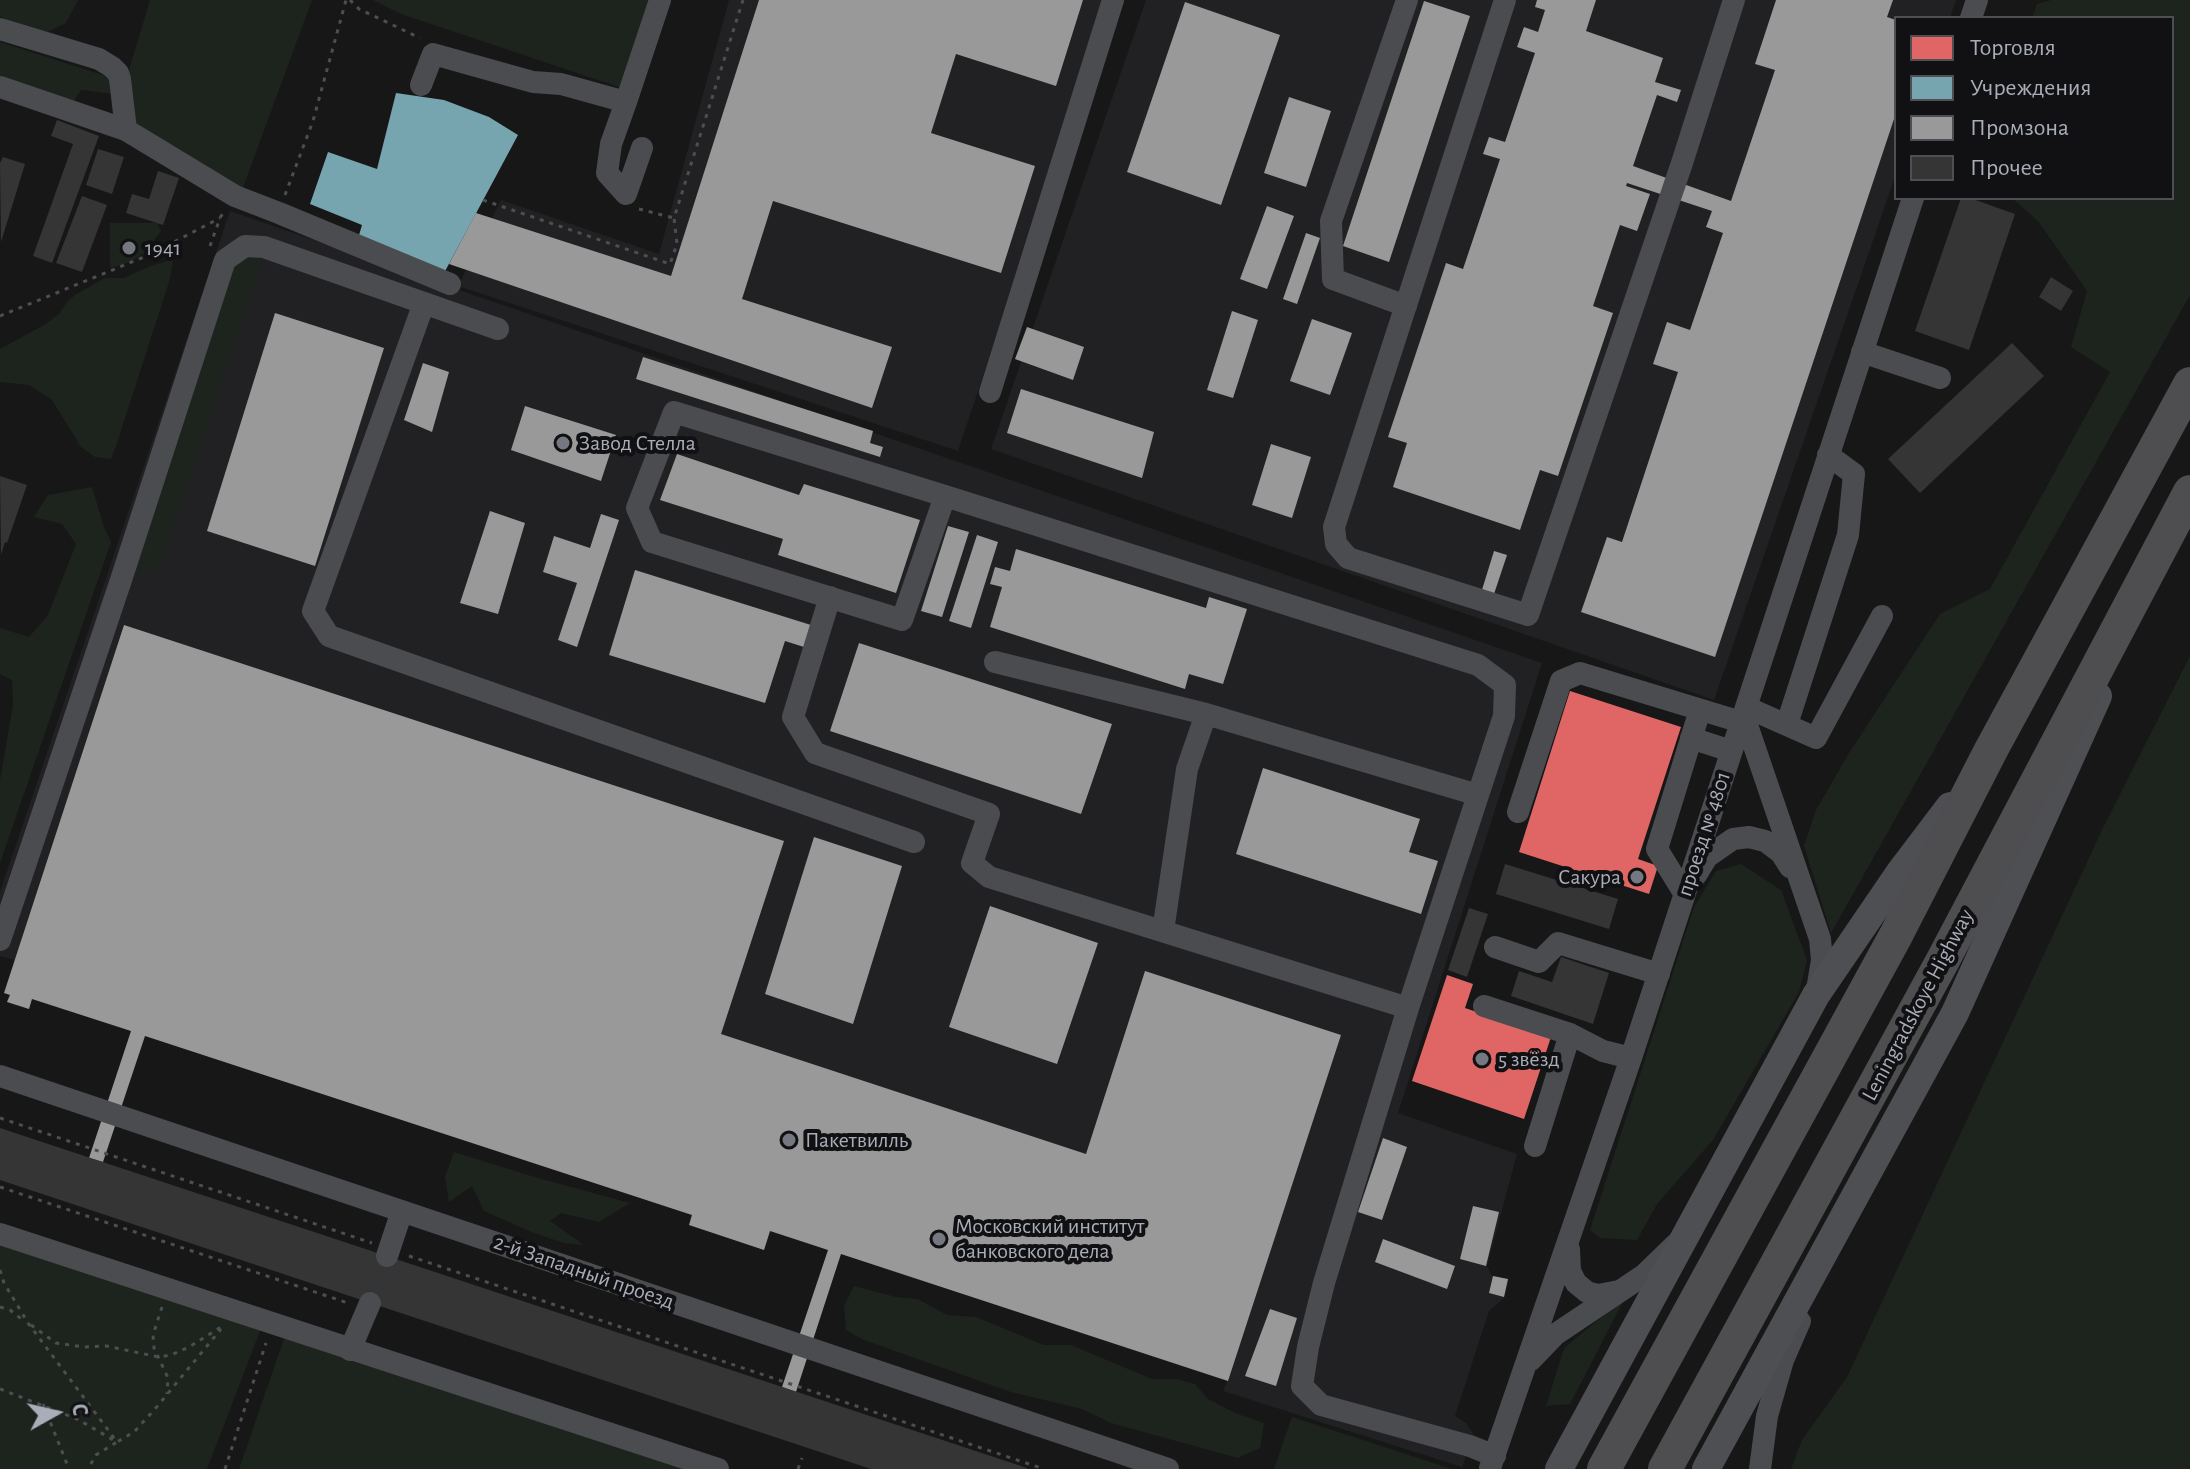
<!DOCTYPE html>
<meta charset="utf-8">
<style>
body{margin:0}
#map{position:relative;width:2190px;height:1469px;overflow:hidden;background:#171717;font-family:"Alegreya Sans",sans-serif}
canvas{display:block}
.legend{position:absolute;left:1894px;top:16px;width:280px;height:184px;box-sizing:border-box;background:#111113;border:2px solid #4d4f55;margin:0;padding:10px 14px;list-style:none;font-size:24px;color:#a8adb8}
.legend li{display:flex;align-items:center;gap:16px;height:40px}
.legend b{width:40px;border:2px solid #4d4f55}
.north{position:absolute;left:16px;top:1373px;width:80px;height:80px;-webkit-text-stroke:6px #111113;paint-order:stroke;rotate:82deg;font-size:22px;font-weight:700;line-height:32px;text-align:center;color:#a8adb8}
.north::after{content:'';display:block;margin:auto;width:28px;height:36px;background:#a8adb8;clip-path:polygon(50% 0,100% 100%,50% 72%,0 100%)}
</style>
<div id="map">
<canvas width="2190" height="1469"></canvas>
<ul class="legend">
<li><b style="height:22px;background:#e06666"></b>Торговля</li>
<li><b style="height:22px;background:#76a5af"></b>Учреждения</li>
<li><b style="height:22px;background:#999"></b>Промзона</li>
<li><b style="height:22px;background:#353536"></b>Прочее</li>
</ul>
<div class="north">С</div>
</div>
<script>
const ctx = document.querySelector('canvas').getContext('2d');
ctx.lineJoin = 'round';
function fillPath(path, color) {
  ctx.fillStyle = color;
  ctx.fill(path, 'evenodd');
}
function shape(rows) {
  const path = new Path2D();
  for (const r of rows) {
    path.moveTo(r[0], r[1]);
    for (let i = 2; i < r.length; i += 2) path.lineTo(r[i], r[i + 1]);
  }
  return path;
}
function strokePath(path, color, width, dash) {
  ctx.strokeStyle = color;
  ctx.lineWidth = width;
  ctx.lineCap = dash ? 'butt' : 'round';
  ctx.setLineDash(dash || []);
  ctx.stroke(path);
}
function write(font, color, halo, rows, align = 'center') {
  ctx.font = font + ' "Alegreya Sans",sans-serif';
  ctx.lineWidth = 8;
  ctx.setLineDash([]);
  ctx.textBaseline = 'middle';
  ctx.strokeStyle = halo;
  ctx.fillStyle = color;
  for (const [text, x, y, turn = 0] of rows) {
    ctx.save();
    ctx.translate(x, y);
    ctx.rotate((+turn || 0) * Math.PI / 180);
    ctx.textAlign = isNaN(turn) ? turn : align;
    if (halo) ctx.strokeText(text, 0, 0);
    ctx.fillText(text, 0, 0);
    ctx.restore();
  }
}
fillPath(shape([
 [729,0,1109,0,958,451,458,286,501,200,659,254],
 [1146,0,1956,0,1950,18,1896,18,1896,174,1714,700,991,449],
 [230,211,1542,663,1398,1113,1517,1154,1487,1266,1492,1276,1509,1281,1504,1298,1489,1311,1455,1416,1466,1423,1474,1435,1462,1467,1223,1391,1227,1381,771,1231,764,1250,689,1225,691,1215,131,1031,32,999,29,1009,7,1002,9,995,4,993,15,960,0,956,0,892]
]), '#212123');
fillPath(shape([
 [0,0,78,0,66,23,45,33,20,28,0,16],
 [150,0,312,0,241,193,148,142,129,114,126,80],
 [373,0,650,0,622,88,401,14],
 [2051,0,2190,0,2190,295,1831,933,1804,846,1816,810,1849,753,1940,614,1990,589,2110,372,2071,347,2087,291,2038,221,2012,198,2172,198,2172,18,2032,18,2037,4],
 [0,42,112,78,114,94,81,90,73,102,0,78],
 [110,223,157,223,161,231,144,253,130,262,110,268],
 [263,254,157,571,141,572,136,568,232,269,244,257],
 [173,259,170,279,116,446,111,459,95,457,81,447,52,400,29,385,0,382,0,349,46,324,60,313,67,302,75,295,105,278,124,278,148,267],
 [92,487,104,527,111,542,0,863,0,780,13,705,12,680,0,674,0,628,29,637,48,615,76,544,62,524,34,517,48,495],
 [2190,656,2190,1469,1791,1469,1802,1440,1847,1377,2102,830],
 [1741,864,1781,890,1807,960,1799,992,1713,1140,1657,1204,1637,1240,1600,1238,1590,1230,1694,907,1716,871],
 [454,1152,538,1178,630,1203,599,1222,561,1213,550,1221,584,1245,564,1243,534,1233,484,1211,472,1186,449,1202,445,1177],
 [0,1244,262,1326,207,1469,0,1469],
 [854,1286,896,1297,918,1299,947,1315,976,1317,1044,1345,1071,1345,1152,1379,1176,1379,1195,1384,1208,1399,1235,1413,1264,1423,1260,1448,1238,1458,1111,1423,1082,1409,1011,1392,864,1340,846,1330,844,1306],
 [1625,1298,1570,1404,1546,1406,1564,1348],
 [286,1333,693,1469,239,1469],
 [1292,1417,1452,1469,1274,1469]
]), '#1d241e');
fillPath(shape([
 [1570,691,1681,727,1638,859,1658,866,1649,894,1519,852],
 [1447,975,1473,984,1465,1008,1551,1037,1524,1119,1412,1081]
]), '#e06666');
fillPath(shape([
 [396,93,444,100,489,117,518,135,443,275,357,242,362,225,310,204,328,152,377,169]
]), '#76a5af');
fillPath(shape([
 [759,0,1083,0,1056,86,956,54,931,133,1035,166,1001,273,773,201,742,299,892,347,872,408,449,264,476,213,671,276],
 [1537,0,1596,0,1586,31,1663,58,1655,82,1681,90,1677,102,1657,95,1633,166,1731,201,1775,70,1755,64,1776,0,1893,0,1887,17,1896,20,1896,113,1715,657,1581,612,1607,537,1622,542,1678,372,1653,364,1667,322,1690,330,1723,233,1706,227,1712,211,1627,183,1626,186,1650,194,1637,231,1620,225,1593,306,1613,313,1558,476,1540,470,1520,530,1393,487,1407,443,1388,437,1446,263,1463,269,1500,159,1483,154,1489,137,1505,142,1535,53,1517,47,1524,27,1538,32,1545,10,1535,7],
 [1424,1,1470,16,1389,262,1343,246],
 [1185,2,1280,35,1221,205,1127,172],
 [1289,97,1331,111,1306,187,1264,173],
 [1267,206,1294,216,1267,289,1240,279],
 [1306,233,1320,238,1297,304,1283,299],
 [1232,311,1258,320,1233,398,1207,390],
 [275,313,384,348,315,566,207,531],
 [1312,319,1352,333,1330,395,1290,381],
 [1027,327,1084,347,1073,380,1015,359],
 [643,357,873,431,870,443,883,447,880,457,636,379],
 [423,363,449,372,432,432,404,420],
 [1021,389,1154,432,1142,478,1007,433],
 [525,406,616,435,601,481,511,450],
 [1271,444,1311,457,1292,518,1252,505],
 [677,454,799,495,804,484,920,520,896,593,778,555,783,539,660,500],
 [490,511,525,523,498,614,460,603],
 [601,514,619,520,577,647,558,640,577,583,543,572,554,536,590,548],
 [948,526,969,532,942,617,921,611],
 [977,535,998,542,971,628,949,621],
 [1016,549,1206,608,1209,597,1247,609,1223,684,1189,674,1185,689,990,627,1002,587,990,584,995,567,1010,571],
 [1494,551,1507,555,1493,597,1481,593],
 [635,570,811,625,804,647,785,641,765,703,609,655],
 [124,625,784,841,721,1034,1086,1154,1145,971,1341,1035,1228,1381,841,1254,796,1392,782,1387,828,1250,770,1231,764,1250,689,1225,692,1215,145,1036,103,1162,89,1158,131,1031,32,999,29,1009,7,1002,10,995,4,993],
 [859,643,1112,724,1081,814,830,731],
 [1263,768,1420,819,1409,852,1438,861,1421,914,1236,854],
 [814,837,902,866,853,1024,765,994],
 [990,906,1098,943,1057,1064,949,1027],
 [1383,1138,1407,1147,1382,1220,1358,1212],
 [1473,1206,1499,1212,1486,1266,1460,1259],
 [1383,1239,1455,1266,1447,1289,1375,1262],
 [1493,1276,1508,1279,1504,1297,1489,1293],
 [1270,1309,1297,1318,1276,1386,1245,1376]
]), '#999');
fillPath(shape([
 [57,120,99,136,52,263,33,256,73,144,51,136],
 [98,149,124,157,112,194,86,185],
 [3,157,25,164,1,242,0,163],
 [158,171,179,178,163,225,126,213,132,194,149,199],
 [82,196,107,205,82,272,56,263],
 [1961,198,1970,198,2015,214,1969,350,1915,331],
 [2051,277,2073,291,2061,311,2039,297],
 [2012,343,2044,376,1920,493,1888,459],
 [0,476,27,485,7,543,5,542,1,555],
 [1505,864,1618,899,1609,929,1496,894],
 [1469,908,1488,914,1467,977,1448,970],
 [1561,957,1609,973,1593,1024,1511,996,1519,971,1552,982],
 [0,1128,1027,1468,1027,1469,871,1469,0,1180]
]), '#353536');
strokePath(shape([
 [370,1303,387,1256]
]), '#343537', 22, [22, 11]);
strokePath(shape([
 [350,0,359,9,420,38],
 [285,195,313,121,346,0],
 [483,200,670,264,677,244,674,218,743,0],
 [639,209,674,218],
 [210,246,220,218,223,213],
 [0,316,149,255,220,218],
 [0,1118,372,1243],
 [0,1187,348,1303],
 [409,1256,1044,1469],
 [0,1270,4,1283,28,1323,117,1442,96,1455,88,1469],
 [0,1307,10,1310,24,1321],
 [162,1307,153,1335,154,1348,168,1378,167,1394],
 [31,1325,56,1343,84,1347,106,1346,159,1357,171,1355,189,1347,221,1327],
 [0,1389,77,1419,117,1442,134,1432,155,1409,221,1329],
 [43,1404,69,1469],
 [225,1469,266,1343],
 [798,1469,802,1458]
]), '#4d4e52', 3, [4, 6]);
strokePath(shape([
 [1505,0,1334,527,1336,544,1348,558,1528,615,1682,163,1734,0],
 [1971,18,1977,0],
 [0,29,99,59,112,67,118,73,120,79,126,130,235,196,279,213,450,284],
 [421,85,433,54,533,82,561,84,626,102,660,0],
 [0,87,126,130],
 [626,102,611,144,607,173,626,194,642,148],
 [424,303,313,611,329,636,914,842],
 [1406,306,1333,279,1331,221,1407,0],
 [1862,352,1940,378],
 [990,392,1113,0],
 [945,496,902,620,652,542,637,508,674,412,945,496,1021,520,1478,665,1505,685,1504,716,1408,1008,1324,1283,1308,1347,1302,1386,1321,1405,1470,1446,1495,1456],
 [830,597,793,717,815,753,989,814,972,863,989,877,1408,1008],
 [995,662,1206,714,1187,769,1163,931],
 [1746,707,1816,738,1882,616],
 [1746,713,1747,725,1820,939,1822,960,1817,990],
 [1206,714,1478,795],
 [1787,724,1848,535,1854,474,1828,455],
 [1691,738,1731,751],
 [1518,812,1561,681,1580,673,1741,722],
 [1696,875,1707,857,1733,839,1749,837,1765,841,1781,853,1790,867],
 [1684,893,1657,849,1700,710],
 [0,940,121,580,225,260,245,246,264,247,498,329],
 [1495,947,1539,962,1558,943,1659,974],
 [1484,1006,1570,1034,1603,1051,1631,1058],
 [0,1076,1168,1469],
 [1535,1146,1570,1034],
 [0,1234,718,1469],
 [1569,1249,1570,1271,1576,1283,1587,1292,1598,1295,1619,1291],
 [387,1256,402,1211],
 [350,1350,370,1303],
 [1531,1360,1556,1334,1644,1275,1676,1244],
 [1490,1468,1631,1058,1913,198],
 [1760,1469,1767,1416,1783,1360,1800,1321]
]), '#4b4c50', 22);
strokePath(shape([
 [1559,1469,1816,995,1900,872,1950,806],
 [1706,1469,1955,1013,2098,696]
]), '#4d4f52', 28);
strokePath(shape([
 [1604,1469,1895,937,1991,750,2190,384],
 [1665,1469,1943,960,2190,492]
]), '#4e4e51', 34);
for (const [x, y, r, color] of [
 [129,248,8,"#757880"],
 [563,443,8,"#757880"],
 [1637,877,8,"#757880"],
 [1482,1059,8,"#757880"],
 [789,1140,8,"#757880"],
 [939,1239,8,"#757880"]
]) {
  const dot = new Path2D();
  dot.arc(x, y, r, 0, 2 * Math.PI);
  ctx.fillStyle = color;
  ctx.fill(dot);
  strokePath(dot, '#111113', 3);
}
write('22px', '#a8adb8', '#111113', [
 ["1941",145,248],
 ["Завод Стелла",579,443],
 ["Сакура",1621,877,"right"],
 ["5 звёзд",1498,1059],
 ["Пакетвилль",805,1140],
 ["Московский институт",955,1226],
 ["банковского дела",955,1251]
], 'left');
write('22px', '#a8adb8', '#111113', [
 ["проезд № 4801",1704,834,-72],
 ["Leningradskoye Highway",1918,1005,-62],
 ["2-й Западный проезд",584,1272,19]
]);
</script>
